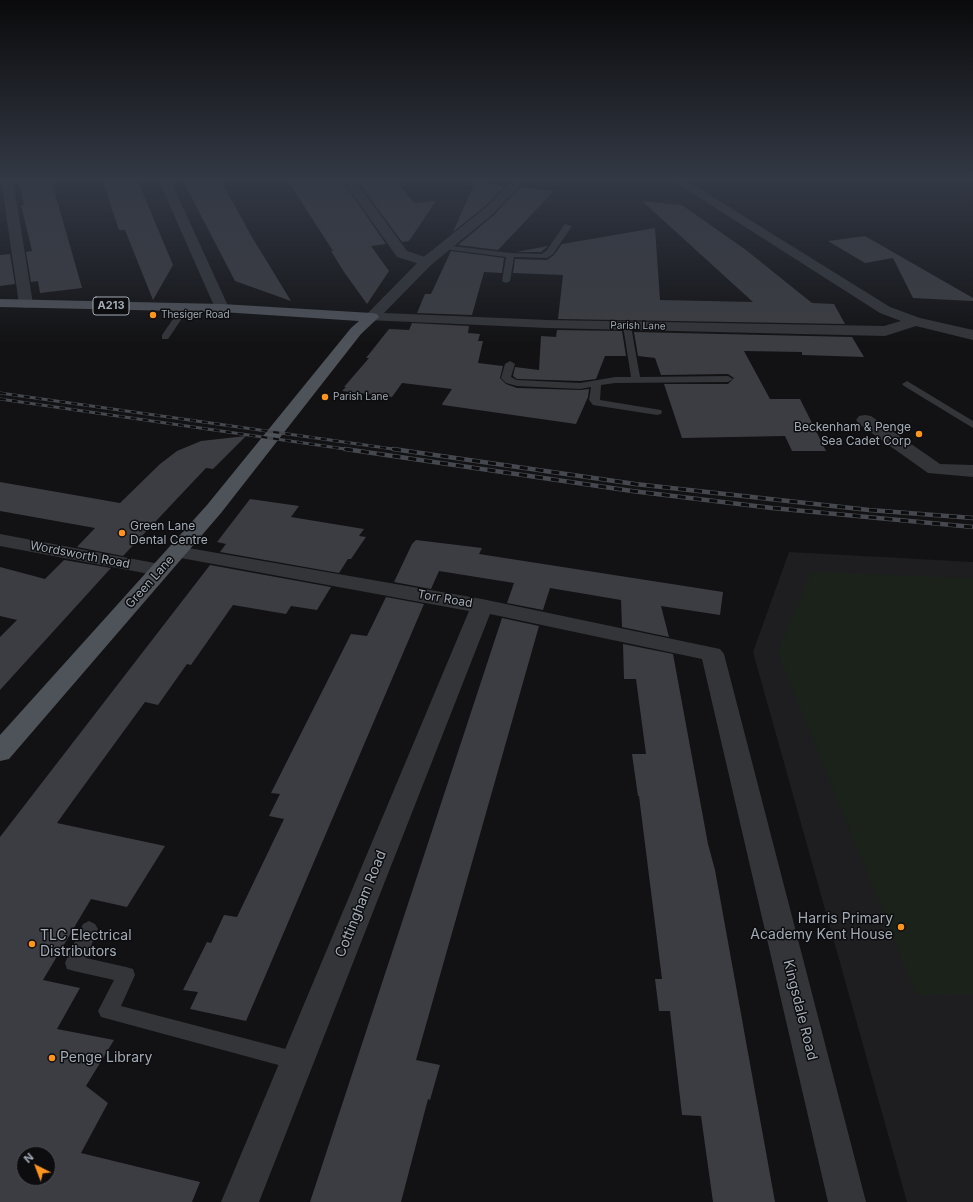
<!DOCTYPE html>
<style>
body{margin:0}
#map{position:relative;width:973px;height:1202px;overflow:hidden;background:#121214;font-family:Inter,sans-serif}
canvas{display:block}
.north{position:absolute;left:16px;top:1146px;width:40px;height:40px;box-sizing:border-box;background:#0d0d0f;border:1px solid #494c52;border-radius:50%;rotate:318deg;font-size:11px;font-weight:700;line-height:16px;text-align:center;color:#a2abb6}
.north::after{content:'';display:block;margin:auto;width:14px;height:18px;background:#ff951f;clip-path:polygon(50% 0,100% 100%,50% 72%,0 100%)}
</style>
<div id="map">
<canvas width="973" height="1202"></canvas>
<div class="north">N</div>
</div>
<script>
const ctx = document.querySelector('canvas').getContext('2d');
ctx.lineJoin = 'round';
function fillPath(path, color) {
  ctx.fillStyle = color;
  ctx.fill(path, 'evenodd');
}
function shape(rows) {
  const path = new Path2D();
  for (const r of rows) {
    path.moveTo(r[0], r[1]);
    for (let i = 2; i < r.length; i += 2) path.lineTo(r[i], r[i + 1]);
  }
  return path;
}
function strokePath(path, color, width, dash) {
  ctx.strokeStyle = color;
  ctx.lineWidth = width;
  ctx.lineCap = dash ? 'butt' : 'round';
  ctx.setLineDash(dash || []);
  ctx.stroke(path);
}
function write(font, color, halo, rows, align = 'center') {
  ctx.font = font + ' Inter,sans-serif';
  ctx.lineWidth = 3;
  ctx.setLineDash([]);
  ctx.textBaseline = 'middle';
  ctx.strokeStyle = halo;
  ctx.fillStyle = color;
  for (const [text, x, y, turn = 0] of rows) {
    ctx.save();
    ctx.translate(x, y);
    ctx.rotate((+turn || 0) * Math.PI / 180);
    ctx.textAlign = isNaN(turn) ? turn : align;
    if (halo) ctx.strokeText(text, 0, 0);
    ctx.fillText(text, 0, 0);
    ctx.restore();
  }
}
fillPath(shape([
 [789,552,973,562,973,1202,907,1202,753,652]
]), '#1e1e21');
fillPath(shape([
 [812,572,973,578,973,994,917,995,778,652]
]), '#1a221a');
fillPath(shape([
 [18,179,51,179,82,288,40,293,38,281,31,282,26,252,32,251,21,205,24,205],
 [102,179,137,179,173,265,153,300,125,230,119,230],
 [182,179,220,179,252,237,291,301,235,281],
 [308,179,341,179,386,244,371,246,389,271,367,304,344,272,331,251,333,251,288,181],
 [356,179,395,179,414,203,436,201,409,241,402,242],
 [475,182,505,186,484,207,453,232],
 [520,187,554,191,498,250,458,245,494,215],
 [642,201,682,205,746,250,812,303,834,304,845,324,558,319,563,275,513,273,515,259,547,260,554,255,562,244,655,228,660,300,753,302],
 [865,236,973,298,973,301,913,298,893,258,865,263,828,241],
 [548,246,541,252,517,252],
 [451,251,504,258,502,273,484,272,472,315,417,313,425,294,431,294],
 [10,254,15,284,0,286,0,255],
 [412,323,469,326,468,333,480,334,478,341,483,341,478,363,503,366,500,378,506,384,517,388,580,390,589,389,588,397,576,424,443,405,442,404,452,389,402,383,392,397,342,391,346,387,344,387,369,358,366,358,389,329,409,330],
 [557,330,622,331,626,356,605,356,596,379,580,381,517,379,513,376,515,367,539,370,541,336,556,337],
 [634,332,852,337,864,357,802,355,802,352,744,351,770,399,800,399,826,451,792,451,785,436,682,438,664,384,728,384,734,378,728,374,661,375,655,358,638,356],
 [246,436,213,469,206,468,123,556,77,547,95,528,0,511,0,482,120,503,160,464,177,451,201,441],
 [250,499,299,506,291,517,364,529,359,536,366,537,351,559,348,559,339,573,220,552,226,544,217,542],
 [416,540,482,548,479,554,723,592,720,615,661,606,669,637,622,627,621,600,550,588,543,610,507,603,514,583,439,571,431,589,394,582,412,544],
 [64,560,111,568,0,690,0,637,17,620,0,616,0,567,45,579],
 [210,565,331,587,317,610,291,606,286,614,233,605,191,665,187,664,158,705,145,702,72,802,57,823,165,846,127,907,91,899,43,980,80,988,57,1029,114,1040,86,1086,108,1103,81,1153,200,1182,192,1202,0,1202,0,837],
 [24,1154,48,1154,48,1178,24,1178],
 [386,597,424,604,246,1021,190,1009,198,992,183,990,207,942,211,943,224,915,237,917,284,819,269,816,280,794,271,793,351,634,367,636],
 [502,618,539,626,416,1060,440,1065,430,1100,428,1099,401,1202,310,1202],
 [623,644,673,654,708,844,715,870,775,1202,713,1202,701,1116,682,1115,670,1011,659,1011,655,979,662,979,639,796,638,796,632,754,646,754,636,679,624,679]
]), '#3c3d42');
fillPath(shape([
 [565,224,572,226,553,254,547,258,514,257,510,281,506,283,502,281,506,257,444,249,440,247,444,245,510,253,542,254,547,250,565,224],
 [185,305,189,308,168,339,162,339,162,335,182,306,185,305],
 [627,323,631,326,640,377,728,376,733,379,728,382,615,383,601,385,600,400,661,410,662,412,661,414,657,415,593,405,589,400,591,387,580,389,517,386,506,383,501,378,505,364,510,361,515,364,511,377,517,380,580,383,615,377,631,377,623,326,627,323],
 [907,381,973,421,973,428,904,386,902,384,907,381],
 [89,921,95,924,98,929,86,958,126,967,133,969,135,975,121,1006,297,1052,304,1054,307,1061,304,1068,297,1070,101,1017,98,1011,114,980,74,971,67,969,65,963,83,924,89,921]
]), '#333539');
fillPath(shape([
 [1,179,13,179,33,304,31,307,26,308,21,307,19,304,1,179],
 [158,179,170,179,229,308,227,311,222,312,217,311,215,308,158,179],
 [342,179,354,179,407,251,431,259,433,262,431,265,426,266,397,257,342,179],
 [865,415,871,416,940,464,973,465,973,477,928,473,859,424,856,420,859,416,865,415],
 [0,534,160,564,167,566,171,570,167,574,160,576,0,546,0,534],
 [177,546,482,599,720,649,724,654,866,1202,828,1202,702,659,490,614,259,1202,221,1202,469,611,170,556,167,552,170,548,177,546]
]), '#333539');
fillPath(shape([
 [514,179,526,179,493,214,431,265,384,313,548,320,884,326,901,321,880,313,670,179,684,179,890,307,920,318,973,330,973,340,916,326,885,336,548,328,367,320,365,317,367,314,421,259,485,208,514,179]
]), '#333539');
fillPath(shape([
 [0,299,222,304,372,313,377,314,379,317,361,334,221,513,9,759,0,761,0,735,207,505,351,328,359,321,222,312,0,307,0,299]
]), '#4e5259');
const railFar1 = shape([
 [0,393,400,450],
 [0,399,352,450]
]);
const rail = shape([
 [345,449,632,491,772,508,973,527],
 [393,449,635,484,869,510,973,518]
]);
strokePath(railFar1, '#45494f', 3);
strokePath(rail, '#45494f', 4.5);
strokePath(railFar1, '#0d0d0f', 2, [6]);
strokePath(rail, '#0d0d0f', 3, [8]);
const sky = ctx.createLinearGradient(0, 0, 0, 347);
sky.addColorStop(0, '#0a0a0b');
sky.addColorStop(0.52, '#333945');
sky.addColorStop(1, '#33394500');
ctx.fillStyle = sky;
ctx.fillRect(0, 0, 973, 347);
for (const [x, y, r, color] of [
 [153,315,4,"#ff951f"],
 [325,397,4,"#ff951f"],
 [919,434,4,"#ff951f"],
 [122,533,4,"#ff951f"],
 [901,927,4,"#ff951f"],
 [32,944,4,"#ff951f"],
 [52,1058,4,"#ff951f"]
]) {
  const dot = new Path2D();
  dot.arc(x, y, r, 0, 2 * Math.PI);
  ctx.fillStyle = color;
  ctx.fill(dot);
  strokePath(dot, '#0d0d0f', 1.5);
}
write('10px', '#a2abb6', '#0d0d0f', [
 ["Thesiger Road",161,315],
 ["Parish Lane",333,397]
], 'left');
write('10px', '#a2abb6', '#0d0d0f', [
 ["Parish Lane",638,326,1]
]);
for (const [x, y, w] of [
 [111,306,36]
]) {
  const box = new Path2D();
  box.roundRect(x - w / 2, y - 9, w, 18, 3);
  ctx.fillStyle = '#0d0d0f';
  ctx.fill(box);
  strokePath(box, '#a2abb6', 1);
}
write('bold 11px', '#a2abb6', null, [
 ["A213",111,306]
]);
write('12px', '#a2abb6', '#0d0d0f', [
 ["Beckenham & Penge",911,427],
 ["Sea Cadet Corp",911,441],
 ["Green Lane",130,526,"left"],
 ["Dental Centre",130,540,"left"]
], 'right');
write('12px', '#a2abb6', '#0d0d0f', [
 ["Wordsworth Road",80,555,11],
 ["Green Lane",150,582,-48],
 ["Torr Road",445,599,10]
]);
write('14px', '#a2abb6', '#0d0d0f', [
 ["Cottingham Road",361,904,-68],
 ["Kingsdale Road",800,1010,76]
]);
write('14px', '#a2abb6', '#0d0d0f', [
 ["Harris Primary",893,919,"right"],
 ["Academy Kent House",893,935,"right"],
 ["TLC Electrical",40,936],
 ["Distributors",40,952],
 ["Penge Library",60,1058]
], 'left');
</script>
